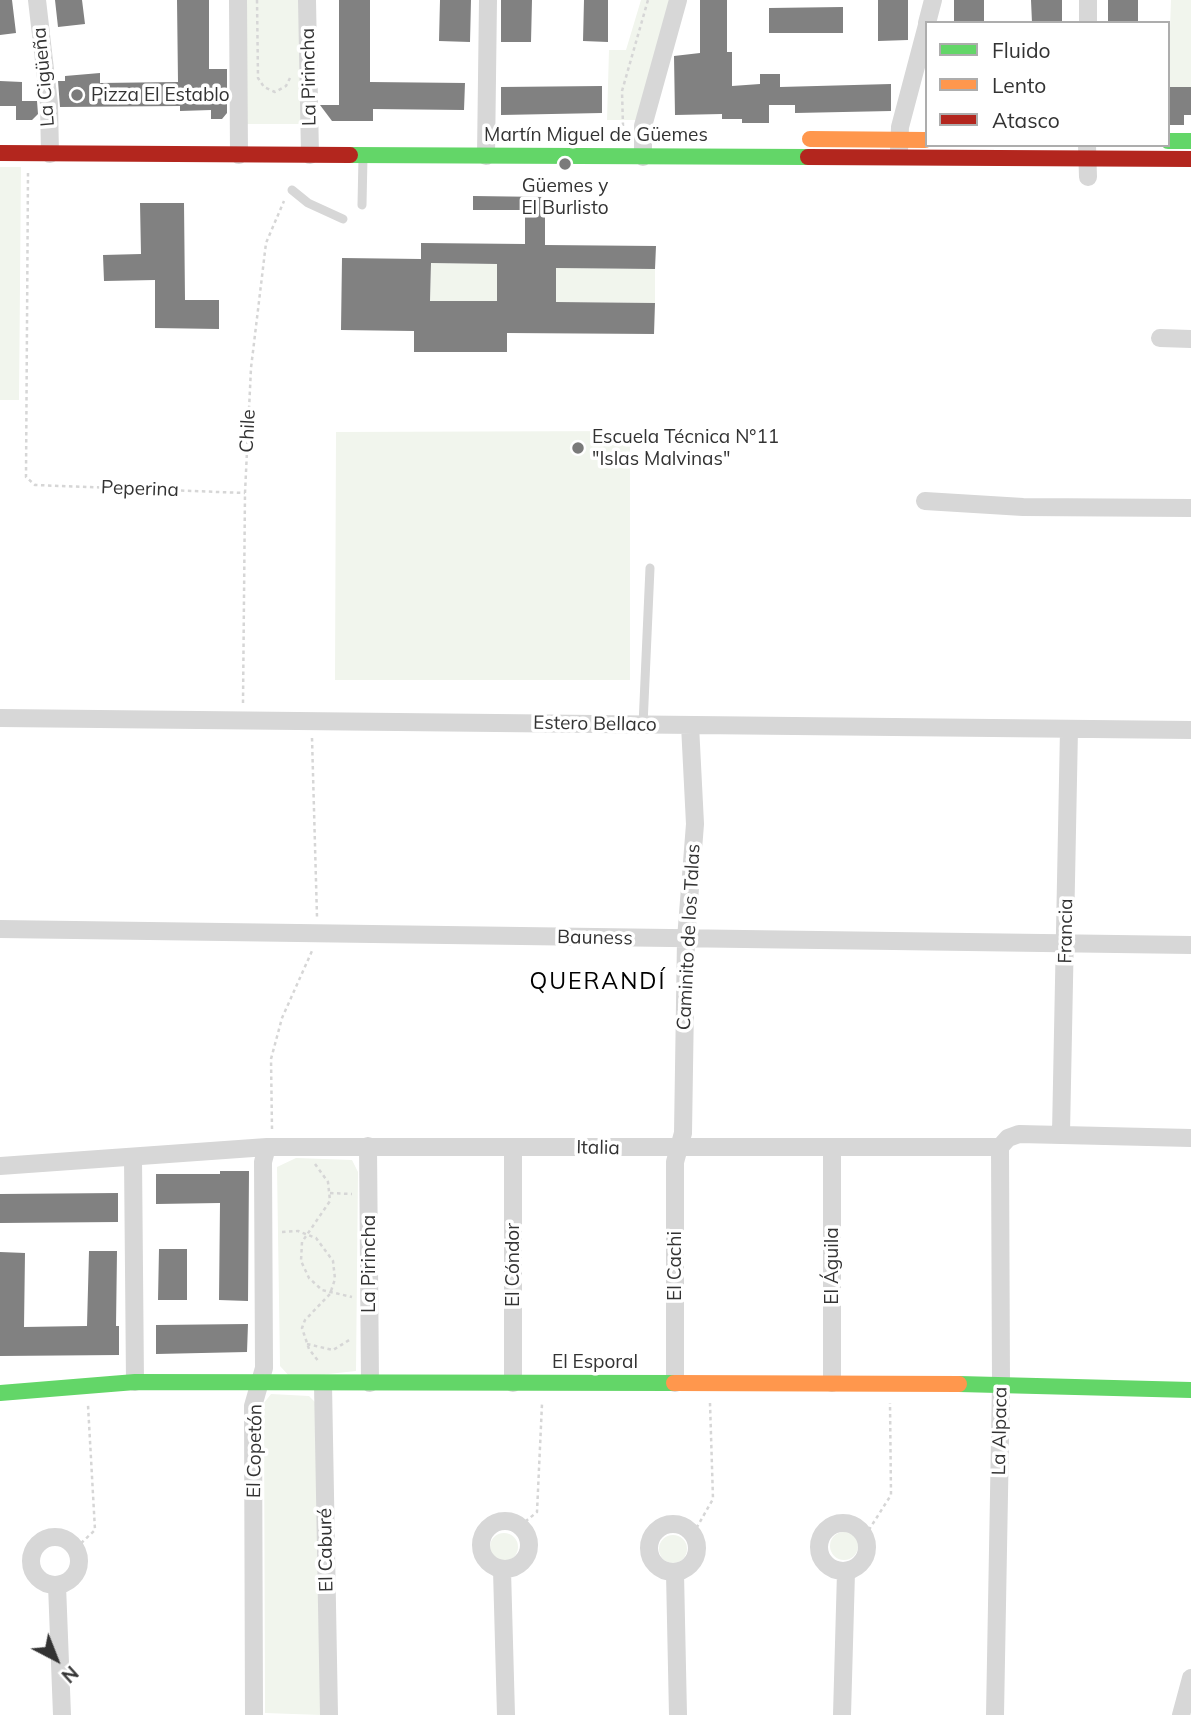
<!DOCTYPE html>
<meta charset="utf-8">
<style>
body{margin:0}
#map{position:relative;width:1191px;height:1715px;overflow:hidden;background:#fff;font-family:Mulish,sans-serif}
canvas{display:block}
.legend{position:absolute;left:925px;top:21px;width:245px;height:126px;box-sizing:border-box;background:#fff;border:2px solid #adadad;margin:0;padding:9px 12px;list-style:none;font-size:21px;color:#333}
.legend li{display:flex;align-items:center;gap:14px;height:35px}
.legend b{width:35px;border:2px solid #adadad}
.north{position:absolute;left:21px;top:1624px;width:70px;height:70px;-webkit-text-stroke:5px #fff;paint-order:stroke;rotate:138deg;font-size:19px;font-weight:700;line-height:28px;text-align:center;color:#333}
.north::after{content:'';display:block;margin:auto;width:24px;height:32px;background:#333;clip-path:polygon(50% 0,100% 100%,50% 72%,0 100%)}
</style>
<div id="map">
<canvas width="1191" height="1715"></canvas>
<ul class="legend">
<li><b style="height:9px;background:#63d668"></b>Fluido</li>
<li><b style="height:9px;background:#ff974d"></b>Lento</li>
<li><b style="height:9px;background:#b3261e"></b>Atasco</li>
</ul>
<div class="north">N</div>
</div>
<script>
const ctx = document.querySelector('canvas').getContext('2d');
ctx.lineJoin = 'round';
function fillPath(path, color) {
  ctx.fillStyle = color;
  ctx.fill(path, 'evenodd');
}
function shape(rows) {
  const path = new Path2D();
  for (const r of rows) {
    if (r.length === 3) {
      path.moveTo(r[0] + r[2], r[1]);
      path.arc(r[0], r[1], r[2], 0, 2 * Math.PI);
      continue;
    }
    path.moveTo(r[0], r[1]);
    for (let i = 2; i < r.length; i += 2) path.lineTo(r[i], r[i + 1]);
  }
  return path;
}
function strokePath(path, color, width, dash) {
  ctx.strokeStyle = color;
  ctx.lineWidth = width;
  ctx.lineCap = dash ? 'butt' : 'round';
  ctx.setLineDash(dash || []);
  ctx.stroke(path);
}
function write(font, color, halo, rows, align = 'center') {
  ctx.font = font + ' Mulish,sans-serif';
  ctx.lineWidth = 7;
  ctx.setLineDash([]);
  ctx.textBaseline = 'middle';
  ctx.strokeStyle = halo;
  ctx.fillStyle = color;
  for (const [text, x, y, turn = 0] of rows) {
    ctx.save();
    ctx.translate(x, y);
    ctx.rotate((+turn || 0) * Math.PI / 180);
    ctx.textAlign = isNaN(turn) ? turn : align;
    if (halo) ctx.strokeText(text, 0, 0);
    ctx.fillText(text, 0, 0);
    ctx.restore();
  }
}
fillPath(shape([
 [244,0,301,0,304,124,245,124],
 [641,0,672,0,638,120,607,120,609,50,626,50],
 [1171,0,1191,0,1191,87,1168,87],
 [0,167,21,167,19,400,0,400],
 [431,263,497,264,497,301,430,301],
 [556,268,655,269,655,303,556,302],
 [630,431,630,680,335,680,336,432],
 [296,1158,352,1160,358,1172,356,1371,291,1378,280,1366,277,1167],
 [271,1394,309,1396,316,1403,321,1715,265,1713,264,1403],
 [844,1546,14],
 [504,1547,14],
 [673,1549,14]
]), '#f1f5ed');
fillPath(shape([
 [0,0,12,0,16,33,0,35],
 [55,0,82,0,85,24,58,27],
 [177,0,209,0,209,69,227,69,227,113,222,119,211,119,211,110,180,111,180,106,60,107,58,81,65,81,65,76,100,73,100,83,178,82],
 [339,0,370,0,370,82,465,83,464,110,373,109,373,121,332,121,320,105,339,105],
 [440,0,471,0,470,42,439,41],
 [501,0,532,0,531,42,501,42],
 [584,0,608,0,608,42,583,41],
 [700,0,727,0,727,52,732,52,732,86,760,84,760,74,780,74,780,87,891,84,891,111,795,113,795,105,769,105,769,123,742,123,742,119,722,119,722,114,675,115,674,56,700,53],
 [878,0,908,0,908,40,878,41],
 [954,0,984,0,984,23,954,23],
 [1031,0,1062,0,1062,23,1032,23],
 [1108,0,1138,0,1138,23,1108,23],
 [843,7,843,33,769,33,769,8],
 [0,81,22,82,22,101,37,101,38,114,32,120,16,120,16,106,0,106],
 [602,86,602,113,501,115,501,87],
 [1168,87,1191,87,1191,115,1184,115,1184,125,1168,125],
 [473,196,545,197,545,245,656,246,655,269,556,268,556,302,655,303,654,334,507,333,507,352,414,352,414,331,341,330,342,258,421,259,421,243,525,244,525,210,473,210],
 [431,263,497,264,497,301,430,301],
 [140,203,184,203,185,300,219,300,219,329,155,328,155,280,104,281,103,255,141,254],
 [220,1171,249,1171,248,1301,219,1300,220,1203,156,1204,156,1174,220,1174],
 [118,1193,118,1222,0,1223,0,1194],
 [159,1249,187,1249,187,1300,158,1300],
 [89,1251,117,1251,116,1326,119,1326,119,1355,0,1356,0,1252,25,1253,24,1327,87,1326],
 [248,1324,247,1352,156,1354,156,1325]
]), '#818181');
strokePath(shape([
 [257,0,258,78,264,87,275,92,286,86,290,78],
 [623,126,622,91,648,0],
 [28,173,26,477,35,485,245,493],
 [243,703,245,493,251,368,266,243,284,201],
 [312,738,317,917],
 [272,1129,271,1059,282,1018,312,951],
 [315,1164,328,1182,330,1201,302,1242,301,1261,309,1278,322,1290,352,1297],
 [330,1193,352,1194],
 [282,1232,298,1231,316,1238,333,1261,335,1279,330,1294,305,1320,302,1328,309,1349,319,1362],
 [307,1344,333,1350,351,1339],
 [520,1526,537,1512,542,1404],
 [693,1534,713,1499,710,1403],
 [865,1536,891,1495,890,1403],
 [76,1548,95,1530,88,1405]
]), '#d6d6d6', 2.5, [3.5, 3.5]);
strokePath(shape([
 [292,190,308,203,343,219],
 [362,205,363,157],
 [643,725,650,568]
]), '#d7d7d7', 9);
strokePath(shape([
 [37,0,49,104,50,154],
 [238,0,239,155],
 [307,0,310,155],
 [927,23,933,0],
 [1088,23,1088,0],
 [1087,145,1088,177],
 [899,151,900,127,927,25],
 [486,156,488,0],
 [643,157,643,126,678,0],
 [1160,338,1191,339],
 [925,501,1023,507,1191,508],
 [0,718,1191,730],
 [0,929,1191,945],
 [1061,1133,1069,729],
 [368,1146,370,1383],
 [513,1147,513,1383],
 [1000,1147,1008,1138,1019,1134,1191,1138],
 [133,1158,135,1382],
 [0,1166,267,1147,1000,1147],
 [675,1383,675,1162,683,1133,686,939,695,824,690,725],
 [832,1383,832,1149],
 [323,1384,329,1715],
 [505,1545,24],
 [843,1547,24],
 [673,1548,24],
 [55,1561,24],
 [502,1570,506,1715],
 [675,1573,678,1715],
 [57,1585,62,1715],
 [254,1715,253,1406,264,1368,263,1162,267,1147],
 [842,1715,846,1572],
 [995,1715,1001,1384,1000,1147],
 [1181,1715,1191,1678]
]), '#d7d7d7', 18);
strokePath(shape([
 [1168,141,1191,141],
 [350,155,808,157],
 [959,1384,1191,1390],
 [0,1393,135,1382,674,1383]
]), '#63d668', 16);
strokePath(shape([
 [810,139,925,140],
 [674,1383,959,1384]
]), '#ff974d', 16);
strokePath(shape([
 [0,153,350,155],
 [808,157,1191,159]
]), '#b3261e', 16);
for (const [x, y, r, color] of [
 [77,95,7,"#7a7a7a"],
 [565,164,7,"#7a7a7a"],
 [578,448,7,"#7a7a7a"]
]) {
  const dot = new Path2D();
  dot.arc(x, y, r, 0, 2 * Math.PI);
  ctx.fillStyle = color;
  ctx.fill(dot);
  strokePath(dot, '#fff', 2.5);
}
write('19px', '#333', '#fff', [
 ["La Cigüeña",44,77,-95],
 ["La Pirincha",309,77,-91],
 ["Martín Miguel de Güemes",596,135],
 ["Chile",248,431,-87],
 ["Peperina",140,489,2],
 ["Estero Bellaco",595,724,1],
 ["Francia",1066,931,-89],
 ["Caminito de los Talas",689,937,-87],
 ["Bauness",595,938,1],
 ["Italia",598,1148,1],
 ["La Pirincha",369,1264,-90],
 ["El Cóndor",513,1265,-90],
 ["El Cachi",675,1266,-90],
 ["El Águila",832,1266,-90],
 ["El Esporal",595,1362],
 ["La Alpaca",1000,1431,-89],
 ["El Copetón",255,1451,-89],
 ["El Caburé",326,1550,-91]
]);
write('19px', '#333', '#fff', [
 ["Pizza El Establo",91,95],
 ["Güemes y",565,186,"center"],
 ["El Burlisto",565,208,"center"],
 ["Escuela Técnica N°11",592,437],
 ["\"Islas Malvinas\"",592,459]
], 'left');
ctx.letterSpacing = '2px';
write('23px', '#000', '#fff', [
 ["QUERANDÍ",598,982]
]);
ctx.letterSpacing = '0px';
</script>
